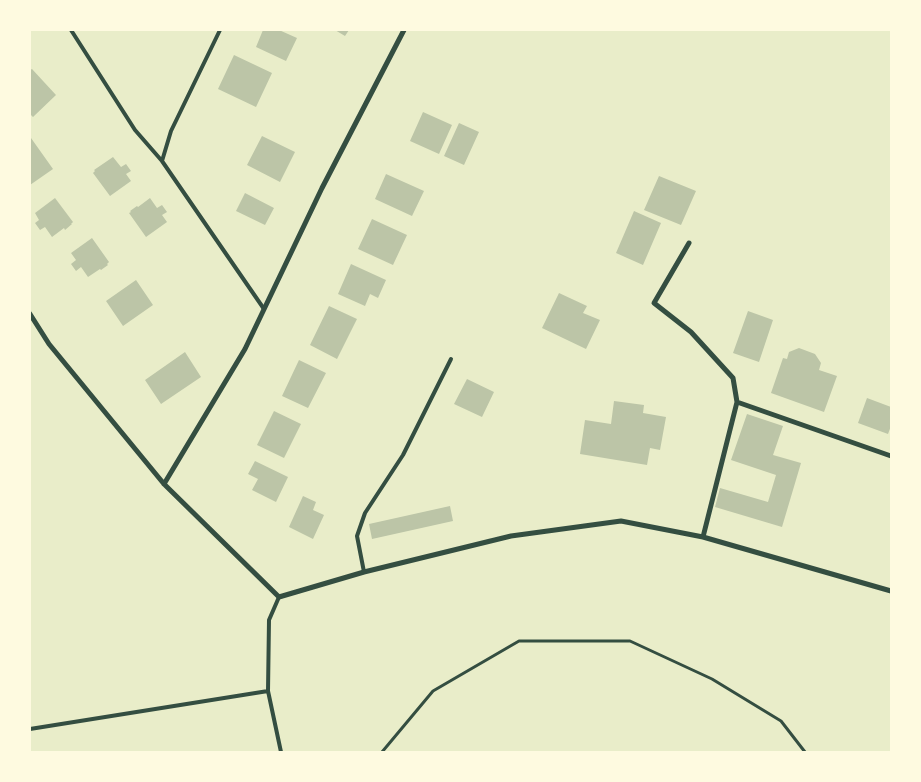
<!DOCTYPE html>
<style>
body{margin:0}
#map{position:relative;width:921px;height:782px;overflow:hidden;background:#e9edc9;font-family:"Source Sans 3",sans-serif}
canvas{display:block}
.frame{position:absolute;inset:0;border:31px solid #fefae0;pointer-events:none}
</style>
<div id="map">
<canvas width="921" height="782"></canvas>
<div class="frame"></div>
</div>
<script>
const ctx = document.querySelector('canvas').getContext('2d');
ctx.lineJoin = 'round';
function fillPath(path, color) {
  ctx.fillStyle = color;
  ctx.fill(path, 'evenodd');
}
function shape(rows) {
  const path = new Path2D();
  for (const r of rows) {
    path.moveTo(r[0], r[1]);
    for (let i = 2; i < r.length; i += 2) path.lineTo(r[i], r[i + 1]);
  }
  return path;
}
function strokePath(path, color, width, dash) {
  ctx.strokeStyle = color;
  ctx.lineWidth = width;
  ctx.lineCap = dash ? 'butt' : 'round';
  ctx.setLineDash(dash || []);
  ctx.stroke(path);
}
fillPath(shape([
 [263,30,279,30,297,38,286,61,256,47],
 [335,30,349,30,345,36],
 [234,55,272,73,256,107,218,89],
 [32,69,56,95,33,117,30,114,30,70],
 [423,112,452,125,439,154,410,141],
 [459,123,479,132,464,165,444,156],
 [262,136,295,152,280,182,247,165],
 [31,138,53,169,30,185,30,139],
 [113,157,121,167,126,164,131,171,126,174,131,181,110,196,93,173,95,171,94,170],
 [386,174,424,191,412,216,375,199],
 [659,176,696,191,681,225,644,210],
 [245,193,274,208,265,225,236,211],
 [55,198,73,222,71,224,72,224,65,230,64,228,52,237,45,227,40,230,35,223,39,220,35,213],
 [150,198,157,208,162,205,167,212,162,215,167,222,146,237,129,213,131,212,130,211,137,206,138,207],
 [634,211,661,223,643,265,616,253],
 [372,219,407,235,393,265,358,249],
 [92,238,109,262,107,264,108,265,101,270,100,269,88,277,81,267,76,271,71,264,76,260,71,253],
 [351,264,386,280,378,298,370,294,365,306,338,294],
 [136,280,153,305,123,326,106,301],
 [559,293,587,306,583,313,600,320,586,349,542,328],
 [329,306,357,319,337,359,310,345],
 [748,311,773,320,759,362,733,353],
 [799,348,815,354,821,363,819,370,837,376,824,412,771,393,783,358,787,359,789,352],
 [185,352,201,377,161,404,145,380],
 [299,360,326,373,308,408,282,396],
 [467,379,494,392,482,417,454,404],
 [867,398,891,407,891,426,888,434,858,423],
 [614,401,644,405,643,413,666,417,660,450,650,448,647,465,580,454,585,420,611,424],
 [274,411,301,424,284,458,257,445],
 [747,414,783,426,773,455,801,463,782,527,715,507,720,488,768,502,776,475,731,460],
 [255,461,288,477,276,502,252,490,258,479,248,474],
 [303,496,316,502,313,510,324,515,313,539,289,527],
 [450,506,453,521,372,539,369,524]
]), '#bcc5a7');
strokePath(shape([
 [382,752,433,691,519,641,630,641,712,679,781,721,805,752]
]), '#344e41', 3);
strokePath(shape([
 [71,30,135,130,162,161,264,309],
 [162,161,171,131,220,30],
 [364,572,357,536,365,513,403,455,451,359],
 [279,597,269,620,268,691,281,752],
 [30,729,268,691]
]), '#344e41', 4);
strokePath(shape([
 [689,243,654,303,691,332,733,378,737,402,703,537],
 [30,314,49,344,164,484,279,597,364,572,511,536,621,521,703,537,891,591],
 [737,402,891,456],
 [164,484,245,349,322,188,404,30]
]), '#344e41', 5);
</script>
